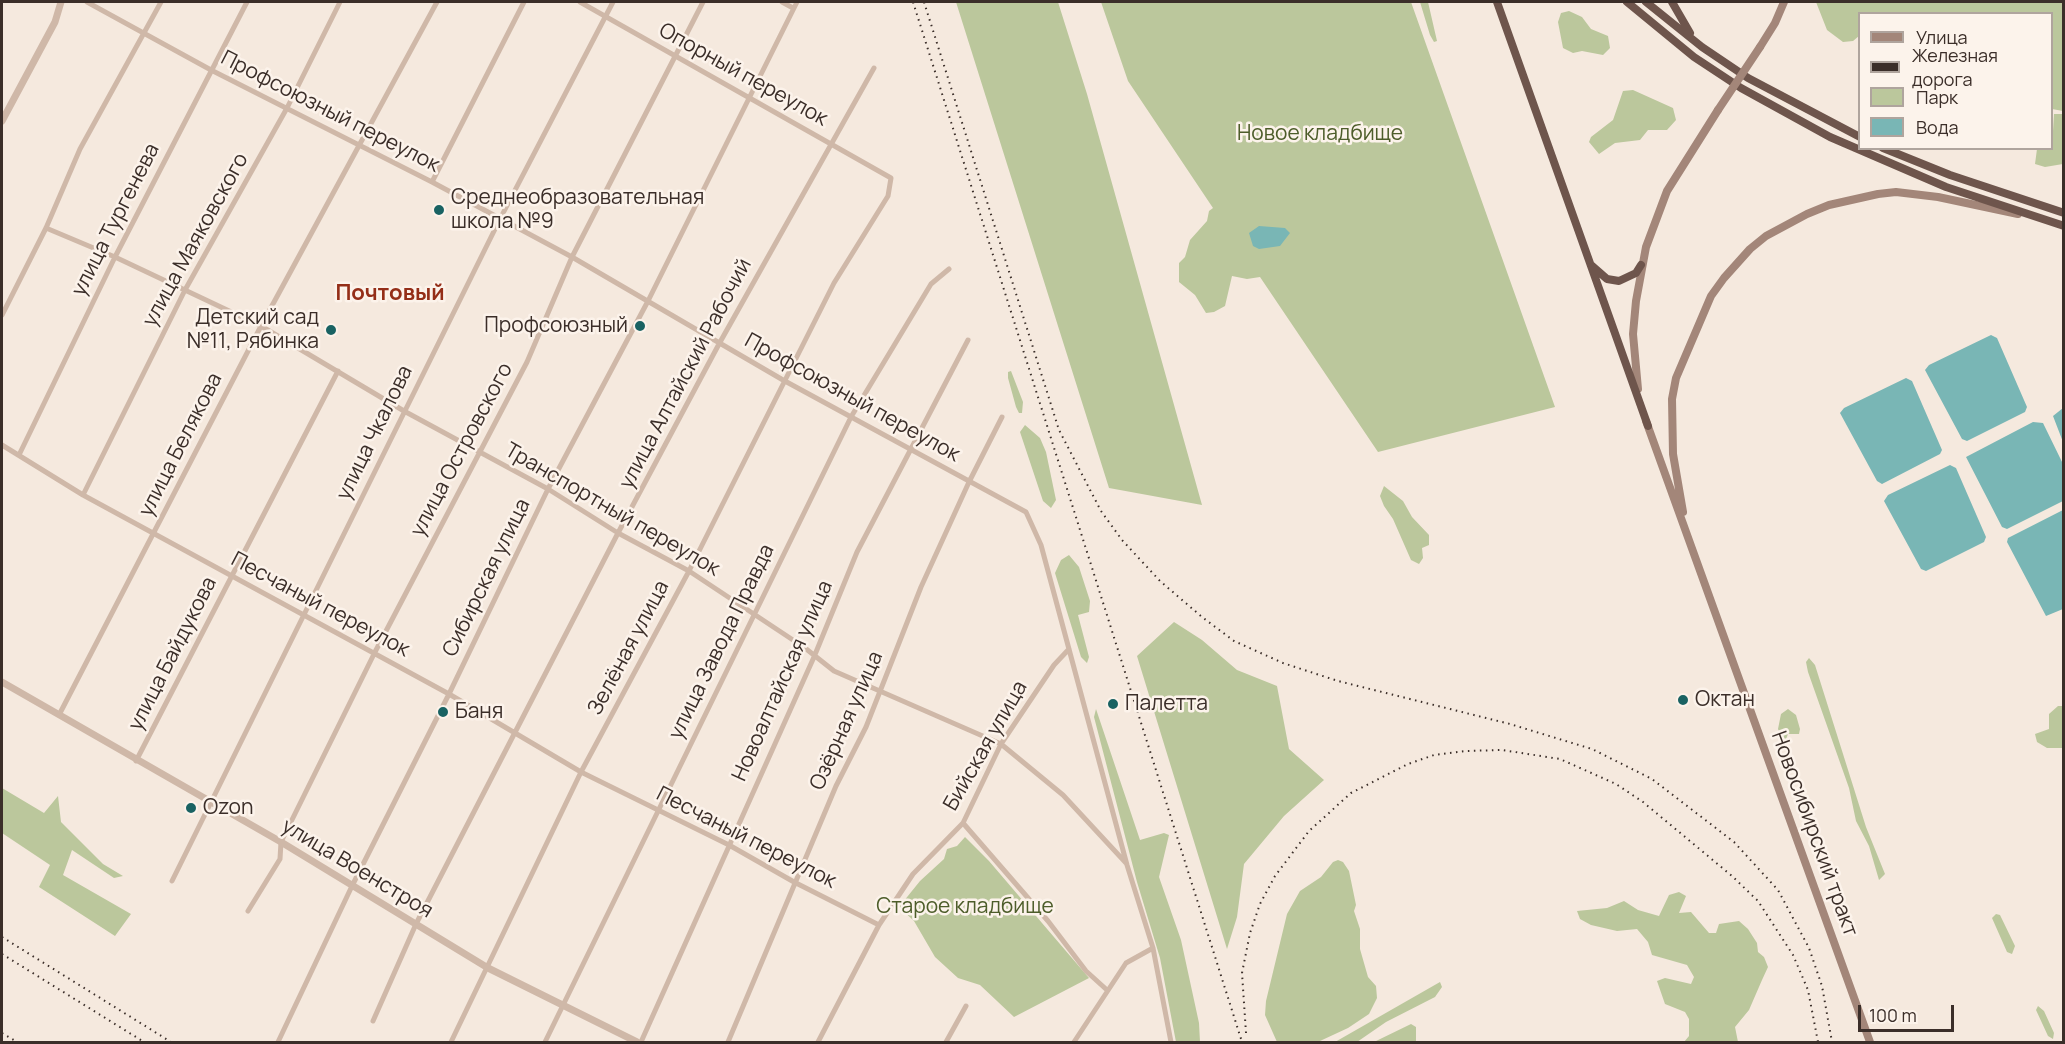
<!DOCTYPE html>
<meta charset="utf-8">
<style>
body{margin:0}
#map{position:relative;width:2065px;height:1044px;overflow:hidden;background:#f5e9de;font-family:Manrope,sans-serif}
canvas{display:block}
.frame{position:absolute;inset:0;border:3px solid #3b2e29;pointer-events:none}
.legend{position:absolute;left:1858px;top:12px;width:195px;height:138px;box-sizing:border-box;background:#fcf3eb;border:2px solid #afa49d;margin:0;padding:8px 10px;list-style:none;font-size:18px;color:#3b2e29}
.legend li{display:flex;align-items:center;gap:12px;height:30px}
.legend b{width:30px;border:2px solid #afa49d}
.scale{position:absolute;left:1858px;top:1005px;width:96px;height:27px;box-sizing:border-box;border:3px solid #3b2e29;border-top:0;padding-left:8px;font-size:18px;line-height:21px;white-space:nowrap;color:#3b2e29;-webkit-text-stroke:4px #fcf3eb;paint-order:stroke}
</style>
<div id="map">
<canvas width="2065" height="1044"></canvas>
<div class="frame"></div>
<ul class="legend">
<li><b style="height:8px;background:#a38679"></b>Улица</li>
<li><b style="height:8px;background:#3b2e29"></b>Железная дорога</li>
<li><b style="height:16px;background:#bbc79c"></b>Парк</li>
<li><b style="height:16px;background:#79b6b5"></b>Вода</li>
</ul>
<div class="scale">100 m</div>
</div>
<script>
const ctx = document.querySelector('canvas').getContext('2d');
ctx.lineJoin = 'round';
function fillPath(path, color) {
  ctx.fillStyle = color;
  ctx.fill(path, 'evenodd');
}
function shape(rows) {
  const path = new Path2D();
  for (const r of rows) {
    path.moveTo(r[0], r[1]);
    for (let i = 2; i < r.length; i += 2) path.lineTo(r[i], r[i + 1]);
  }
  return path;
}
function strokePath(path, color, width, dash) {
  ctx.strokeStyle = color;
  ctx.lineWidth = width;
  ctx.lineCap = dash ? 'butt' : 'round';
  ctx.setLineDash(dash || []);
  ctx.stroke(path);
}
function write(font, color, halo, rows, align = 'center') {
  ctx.font = font + ' Manrope,sans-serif';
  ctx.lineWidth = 5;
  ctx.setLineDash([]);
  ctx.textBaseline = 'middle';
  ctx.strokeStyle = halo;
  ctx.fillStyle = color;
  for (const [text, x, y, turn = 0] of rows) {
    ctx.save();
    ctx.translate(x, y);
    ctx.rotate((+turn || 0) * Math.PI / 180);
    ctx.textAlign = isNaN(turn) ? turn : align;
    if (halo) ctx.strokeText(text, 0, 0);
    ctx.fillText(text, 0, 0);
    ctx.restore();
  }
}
fillPath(shape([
 [956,2,1058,2,1087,94,1202,505,1109,488],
 [1101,2,1411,2,1555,407,1378,452,1260,277,1247,279,1232,276,1225,306,1214,312,1206,313,1195,295,1179,282,1179,263,1185,257,1190,240,1207,221,1209,211,1213,208,1128,81],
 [1420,2,1428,2,1437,41,1434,42,1430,35],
 [1816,2,2063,2,2063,111,2052,109,2052,14,1860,14,1859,36,1853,41,1843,42,1827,30],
 [1569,11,1582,17,1591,29,1608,36,1610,48,1603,55,1582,51,1573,53,1563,48,1558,22,1561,13],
 [1633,90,1673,108,1676,120,1667,130,1648,130,1640,140,1615,143,1599,154,1589,142,1591,137,1613,120,1623,91],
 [2054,114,2063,114,2063,164,2045,167,2035,164,2037,149,2052,148],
 [1011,371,1023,402,1022,413,1019,413,1016,407,1008,378,1008,372],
 [1025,425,1040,438,1046,452,1056,500,1051,508,1043,501,1020,432],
 [1384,486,1403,501,1412,517,1429,535,1429,545,1422,548,1423,558,1419,564,1411,560,1393,519,1384,506,1380,496],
 [1069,555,1079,567,1090,601,1089,612,1078,615,1089,657,1087,663,1081,657,1055,573,1061,560],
 [1174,622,1202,640,1237,670,1277,686,1289,749,1324,780,1284,816,1244,864,1237,917,1227,949,1137,656],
 [1809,658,1815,665,1866,827,1885,874,1879,880,1869,846,1856,821,1849,788,1808,672,1806,662],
 [2058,706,2063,706,2063,748,2047,748,2037,742,2035,734,2049,729,2049,714],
 [1096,709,1140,840,1164,833,1169,835,1159,877,1181,940,1199,1023,1200,1042,1176,1042,1160,958,1137,882,1094,717],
 [1788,709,1796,715,1800,729,1799,734,1788,734,1786,739,1782,738,1778,729,1781,714],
 [2,788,44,813,58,796,61,822,103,864,123,876,114,878,72,850,63,875,131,914,115,936,39,887,50,865,2,833],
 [965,837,989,861,1089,978,1014,1017,980,985,958,978,935,957,914,921,899,907,920,881,944,859,947,849,957,846],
 [1338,860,1343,862,1349,871,1356,905,1354,911,1360,929,1360,949,1368,977,1376,986,1377,998,1369,1014,1348,1028,1320,1041,1277,1042,1265,1015,1266,1001,1287,914,1300,891,1321,877,1333,862],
 [1679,892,1686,896,1679,913,1691,912,1709,933,1716,933,1719,924,1739,921,1748,929,1757,943,1758,952,1764,957,1768,967,1762,980,1749,1010,1735,1027,1738,1042,1684,1042,1689,1036,1689,1019,1685,1012,1665,1004,1657,981,1665,978,1691,984,1694,977,1687,965,1652,955,1648,942,1637,929,1617,931,1591,925,1580,919,1577,911,1607,908,1624,901,1638,910,1659,916,1669,895],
 [1996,914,2000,915,2015,946,2012,954,2007,952,1992,918],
 [1440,982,1442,987,1435,997,1386,1022,1357,1042,1335,1042],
 [2038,1006,2044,1011,2054,1033,2053,1039,2048,1036,2036,1010],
 [1411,1024,1416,1027,1416,1042,1374,1042]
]), '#bbc79c');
fillPath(shape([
 [1259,226,1285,228,1290,233,1280,246,1259,249,1253,246,1249,233],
 [1991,335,1997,338,2027,407,2025,412,1967,441,1962,439,1925,370,1929,365],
 [1906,378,1912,381,1942,450,1940,454,1882,484,1877,481,1840,413,1844,408],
 [2063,408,2063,442,2053,416],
 [2033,422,2043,423,2063,464,2063,501,2007,529,2002,527,1966,457],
 [1950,465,1956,468,1986,537,1984,542,1926,571,1921,569,1884,501,1888,495],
 [2063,510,2063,609,2046,616,2007,542,2008,538]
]), '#79b6b5');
strokePath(shape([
 [87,2,211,70,432,182,572,257,783,380,1026,512,1041,545,1127,865,1153,948,1171,1042],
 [782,2,793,8],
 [432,182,524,2],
 [46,228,115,257,261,326,404,411,548,489,618,533,689,571,805,648,834,671,1001,744,1063,795,1126,863],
 [2,315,46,228,80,149,161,2],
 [2,445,83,495,449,694,581,772,729,845,794,882,879,925],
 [19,455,115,257,247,2],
 [83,495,185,290,287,108,340,2],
 [59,715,261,326,437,2],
 [136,761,338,371],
 [963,823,1048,921,1086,971,1107,990],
 [172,881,500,219,613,2],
 [248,911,280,859,281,842,375,652,527,362,572,257,703,2],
 [373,1021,416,924,618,533,719,344,874,68],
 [278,1042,352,886,449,694,548,489,648,301,797,2],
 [451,1042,581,772,689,571,834,283,888,196,891,178,580,2],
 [545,1042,851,417,931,284,949,269],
 [641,1042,814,657,857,552,968,340],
 [728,1042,836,786,866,727,921,587,969,482,1002,417],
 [818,1042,879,925,913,874,963,823,1001,744,1054,665,1069,649],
 [946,1042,966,1006],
 [1074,1042,1126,963,1153,948]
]), '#cfb8a8', 5);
strokePath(shape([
 [2,121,55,22,61,2],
 [2,682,281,842,488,968,637,1042]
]), '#cfb8a8', 7);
strokePath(shape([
 [1760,47,1775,23,1784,2],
 [1638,389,1633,334,1636,301,1646,247,1667,191,1718,110],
 [1646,421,1870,1042],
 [1683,512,1673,454,1672,399,1676,378,1711,296,1724,278,1750,249,1766,236,1807,214,1829,205,1878,194,1896,192,1938,197,2018,214]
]), '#a38679', 8);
strokePath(shape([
 [1497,2,1648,426],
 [1627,2,1694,57,1741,88,1830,137,1946,187,2064,226],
 [1646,2,1702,47,1748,78,1860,137],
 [1672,2,1690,33],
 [1883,148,1950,175,2064,213],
 [1591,265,1607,279,1619,281,1636,273,1641,265]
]), '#6e554c', 8);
strokePath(shape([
 [913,2,1242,1042],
 [924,2,1059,430,1101,511,1122,540,1160,581,1202,617,1234,641,1283,663,1338,681,1510,724,1592,749,1652,779,1734,842,1778,890,1809,948,1822,986,1832,1042],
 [2,937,171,1042],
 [2,954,144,1042],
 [2,1033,17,1042],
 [1246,1033,1242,973,1250,933,1260,904,1275,876,1309,831,1351,793,1408,764,1434,755,1466,751,1502,750,1560,759,1616,784,1643,802,1732,876,1758,901,1793,955,1808,990,1818,1042]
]), '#3b2e29', 2, [1.5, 4.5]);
strokePath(shape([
 [1718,110,1760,47]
]), '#a38679', 8);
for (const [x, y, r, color] of [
 [439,210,6,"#196262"],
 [640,326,6,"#196262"],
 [331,330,6,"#196262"],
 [1683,700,6,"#196262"],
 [1113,704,6,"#196262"],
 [443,712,6,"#196262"],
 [191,808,6,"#196262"]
]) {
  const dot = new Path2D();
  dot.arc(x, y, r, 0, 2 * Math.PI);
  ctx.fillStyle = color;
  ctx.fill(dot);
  strokePath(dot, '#fcf3eb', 2);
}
write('21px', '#3b2e29', '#fcf3eb', [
 ["Опорный переулок",743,75,29],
 ["Профсоюзный переулок",330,112,27],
 ["улица Тургенева",116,220,-63],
 ["улица Маяковского",196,240,-61],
 ["улица Алтайский Рабочий",686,374,-62],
 ["Профсоюзный переулок",852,398,29],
 ["улица Чкалова",375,433,-64],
 ["улица Белякова",181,445,-63],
 ["улица Островского",462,450,-62],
 ["Транспортный переулок",612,510,30],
 ["Сибирская улица",487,578,-64],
 ["Песчаный переулок",320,605,28],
 ["улица Завода Правда",722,642,-64],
 ["Зелёная улица",629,648,-62],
 ["улица Байдукова",173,654,-63],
 ["Новоалтайская улица",783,681,-66],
 ["Озёрная улица",847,721,-66],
 ["Бийская улица",986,746,-60],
 ["Новосибирский тракт",1814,834,70],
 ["Песчаный переулок",746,838,27],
 ["улица Военстроя",357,869,31]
]);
write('21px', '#4d5d2a', '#fcf3eb', [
 ["Новое кладбище",1320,134],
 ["Старое кладбище",965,907]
]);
write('21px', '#3b2e29', '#fcf3eb', [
 ["Среднеобразовательная",451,198],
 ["школа №9",451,222],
 ["Детский сад",319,318,"right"],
 ["№11, Рябинка",319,342,"right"],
 ["Профсоюзный",628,326,"right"],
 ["Октан",1695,700],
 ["Палетта",1125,704],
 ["Баня",455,712],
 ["Ozon",203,808]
], 'left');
write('bold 22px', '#942e18', '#fcf3eb', [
 ["Почтовый",390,294]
]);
</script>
